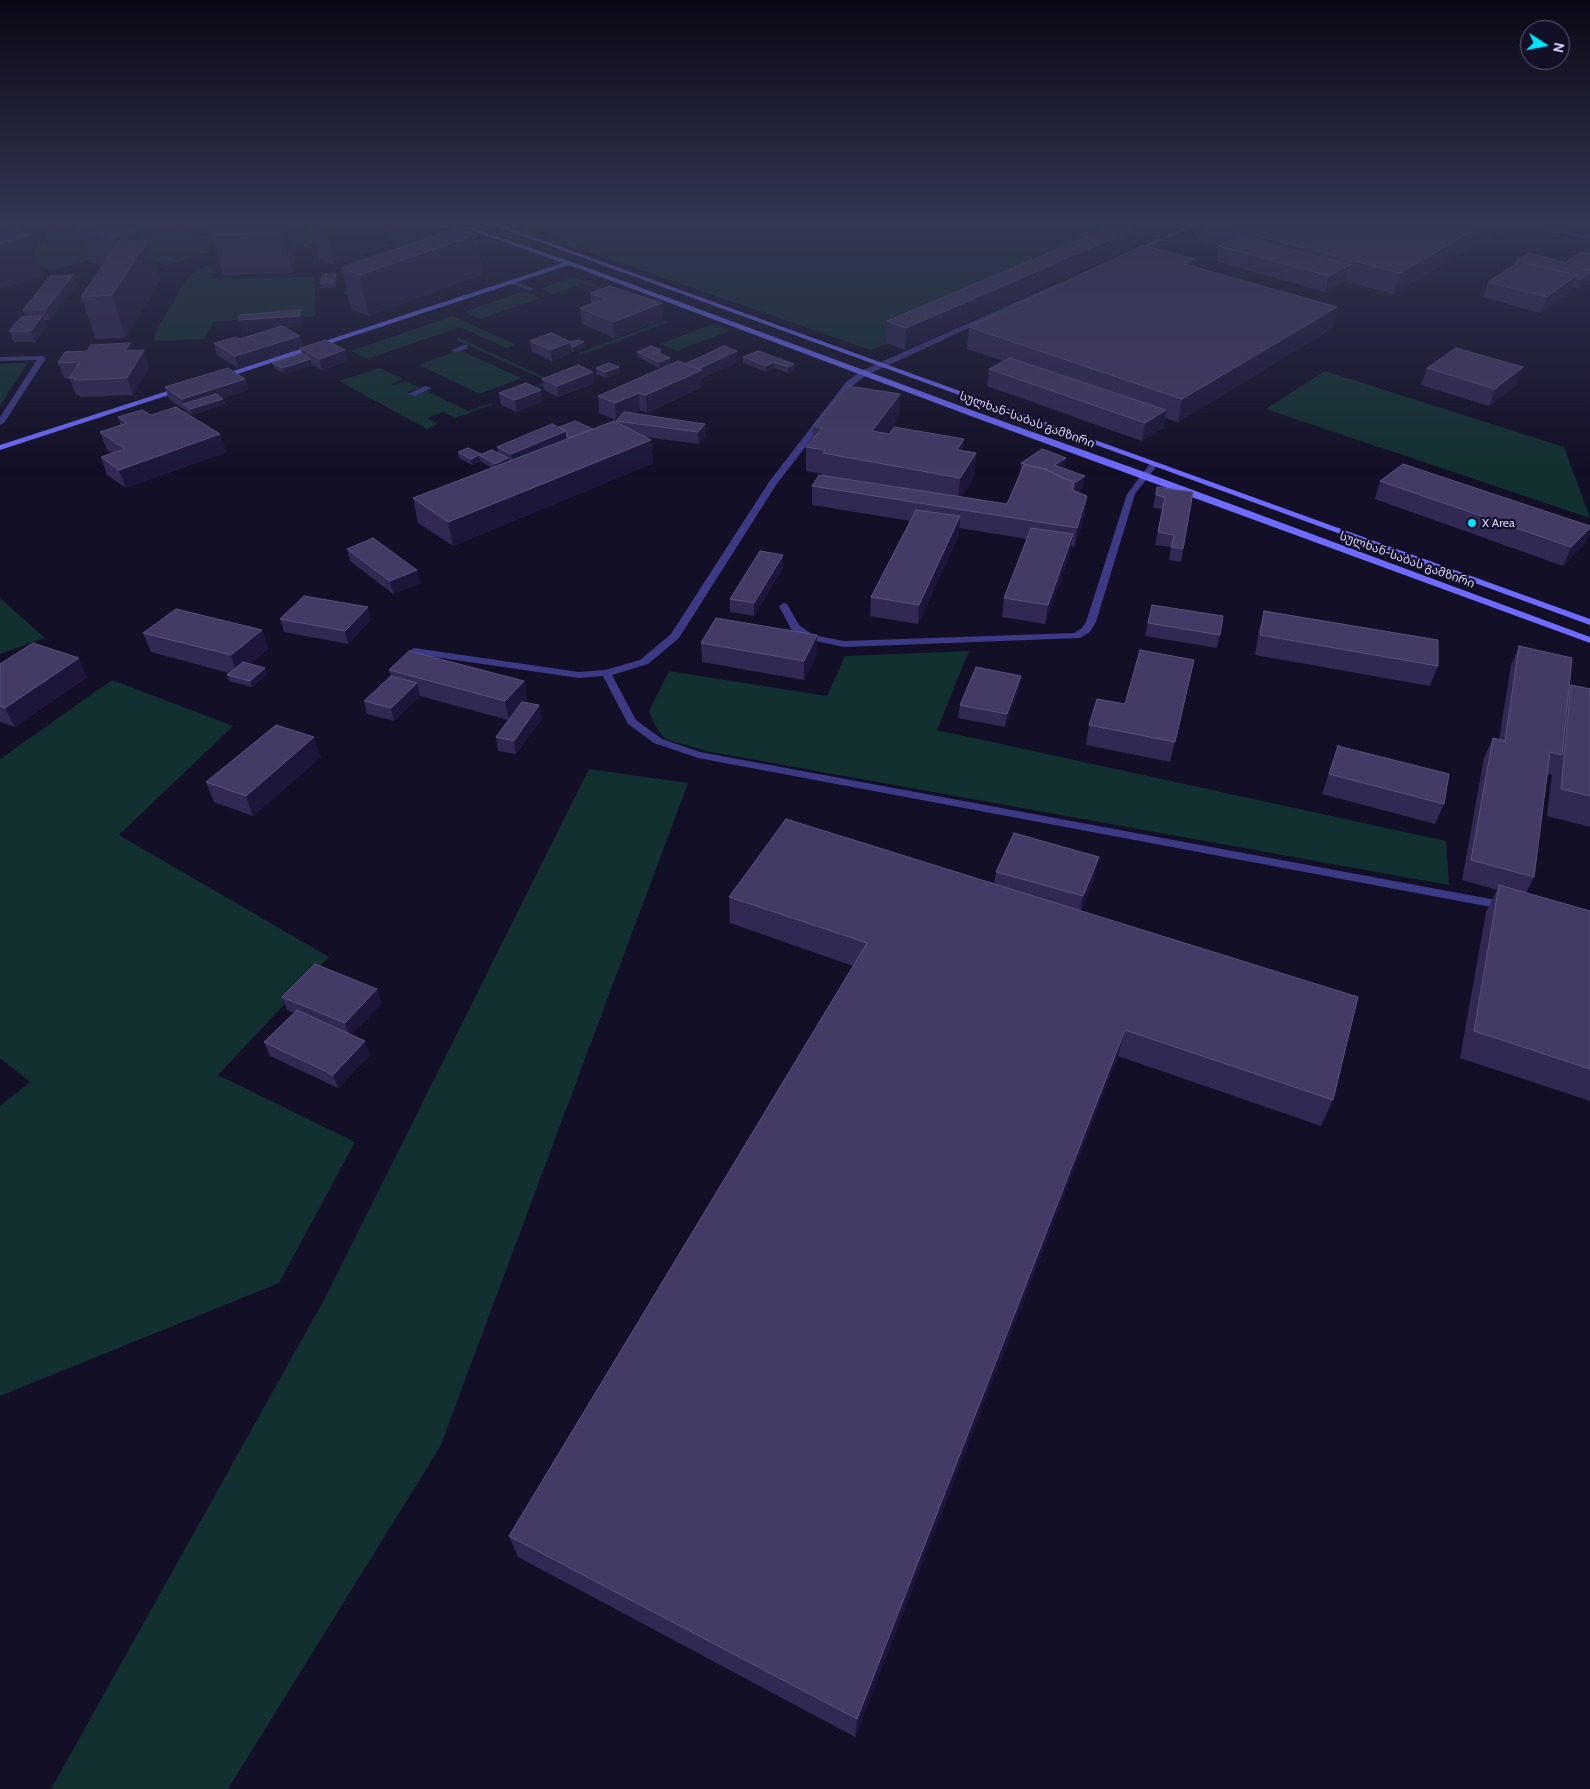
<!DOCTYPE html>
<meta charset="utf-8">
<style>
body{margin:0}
#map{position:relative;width:1590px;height:1789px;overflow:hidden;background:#130f26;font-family:Cabin,sans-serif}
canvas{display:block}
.north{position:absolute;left:1520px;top:20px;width:50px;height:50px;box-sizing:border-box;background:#130f26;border:1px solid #625e7d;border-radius:50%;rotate:101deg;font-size:14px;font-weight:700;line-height:20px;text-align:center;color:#d9d4ff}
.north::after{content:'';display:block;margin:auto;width:18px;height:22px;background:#00e5ff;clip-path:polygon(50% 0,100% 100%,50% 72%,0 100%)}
</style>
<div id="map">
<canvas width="1590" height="1789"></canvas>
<div class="north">N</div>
</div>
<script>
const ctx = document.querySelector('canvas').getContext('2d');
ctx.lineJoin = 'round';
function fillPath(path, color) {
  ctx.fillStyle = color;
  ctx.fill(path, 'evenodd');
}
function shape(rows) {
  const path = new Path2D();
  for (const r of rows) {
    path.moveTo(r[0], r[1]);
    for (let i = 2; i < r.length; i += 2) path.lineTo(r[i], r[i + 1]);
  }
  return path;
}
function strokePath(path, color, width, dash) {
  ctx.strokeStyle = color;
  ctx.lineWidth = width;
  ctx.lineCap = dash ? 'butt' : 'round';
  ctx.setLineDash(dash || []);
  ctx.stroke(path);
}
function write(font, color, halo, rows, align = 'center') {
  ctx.font = font + ' Cabin,"Noto Sans Georgian",sans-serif';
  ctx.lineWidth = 4.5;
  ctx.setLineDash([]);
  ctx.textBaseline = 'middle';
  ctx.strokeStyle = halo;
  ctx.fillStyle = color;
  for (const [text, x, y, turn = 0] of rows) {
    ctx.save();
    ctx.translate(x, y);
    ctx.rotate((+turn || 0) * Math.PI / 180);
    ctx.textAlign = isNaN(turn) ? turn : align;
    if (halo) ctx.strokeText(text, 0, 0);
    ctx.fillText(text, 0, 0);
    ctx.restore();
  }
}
fillPath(shape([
 [58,224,166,224,212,240,208,252,167,265,125,249,52,271,42,267,20,266],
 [283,224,324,224,312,228,334,237,284,253,279,225],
 [393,224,428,224,474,242,354,299,345,294,349,263,403,245,371,235,388,230],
 [509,224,1178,224,871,350],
 [216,264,211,279,314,277,316,316,214,321,204,339,154,341,156,331,188,277,198,269],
 [574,277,620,295,597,316,578,308,612,295,582,283,553,294,540,289],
 [524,291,540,298,480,319,464,312],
 [453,316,516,345,506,348,460,327,367,359,351,351],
 [664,321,668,322,581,355,578,353],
 [713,324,729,331,677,351,660,344],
 [459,338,553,381,537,388,534,387,547,381,456,340],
 [459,350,521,378,480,394,419,365],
 [28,363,0,406,0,364],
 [380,368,403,379,391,384,394,385,406,381,420,388,408,392,414,396,427,391,468,411,491,403,493,404,455,418,443,412,427,418,438,424,427,429,339,381],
 [1325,371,1564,447,1590,518,1266,409],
 [0,598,45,638,0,654],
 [969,651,937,730,1446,841,1449,885,706,751,665,739,656,727,649,711,669,671,827,696,845,656],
 [112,680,233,726,119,835,329,957,218,1075,355,1142,279,1283,0,1396,0,1106,30,1082,0,1058,0,759],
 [589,769,688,783,440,1447,228,1789,51,1789,325,1298]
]), '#12302f');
fillPath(shape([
 [1192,224,1199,224,1134,253,1129,252,1192,224],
 [1522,224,1532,224,1590,236,1590,240,1522,224],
 [511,280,532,288,533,289,530,291,509,283,508,282,511,280],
 [1057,284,1062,285,867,375,852,386,776,485,679,638,648,664,612,675,636,720,662,739,700,752,1507,902,1513,906,1511,909,1507,910,698,758,654,743,628,724,603,676,579,678,414,654,409,651,414,648,579,672,605,670,640,660,671,634,769,482,846,382,861,371,1057,284],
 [464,345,467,345,467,349,455,352,451,350,464,345],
 [42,356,46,358,4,423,0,425,0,417,37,360,0,361,0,357,42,356],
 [425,386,432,388,415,396,408,394,425,386],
 [1152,461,1159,463,1135,494,1096,622,1090,632,1080,638,844,647,806,639,791,629,779,606,784,603,787,604,799,625,813,635,844,641,1074,633,1082,628,1086,622,1127,494,1152,461]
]), '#3d3a85');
fillPath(shape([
 [453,224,461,224,572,262,974,411,1147,473,1590,637,1590,643,968,415,569,265,222,379,215,377,563,263,453,224],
 [490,224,498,224,1590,619,1590,625,490,224],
 [180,387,187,389,0,450,0,445,180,387]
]), '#6f6bff');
fillPath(shape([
 [0,224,24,224,17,231,28,235,43,276,0,289],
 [77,224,120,224,140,240,148,240,160,280,126,338,96,339,81,297,102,267,90,262],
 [180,224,216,224,220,225,286,224,296,264,292,273,223,275,212,236],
 [310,224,382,224,386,246,334,265,319,259],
 [1202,224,1509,224,1509,225,1393,294,1345,281,1325,292,1216,261,1219,246,1199,240],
 [1134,247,905,350,886,343,887,321],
 [1590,254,1590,282,1588,281,1578,289,1572,287,1571,291,1541,313,1483,297,1488,282,1514,265,1515,261,1564,264],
 [1194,259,1192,266,1337,307,1331,329,1178,422,1165,418,1163,428,1142,441,987,386,989,369,1003,361,967,349,969,327],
 [342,268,483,274,369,316,351,309],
 [73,275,76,285,50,320,44,320,46,327,35,342,14,342,9,331,25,317,23,310],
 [337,279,335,287,321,288,320,283],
 [590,293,663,319,614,338,582,324,580,308,591,304],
 [303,321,302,326,284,328,302,347,345,350,348,361,322,370,313,365,284,374,274,368,272,363,302,353,300,348,238,368,217,355,214,343,240,339,275,328,242,331],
 [530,341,584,342,585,348,573,352,572,352,572,353,552,361,532,352],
 [130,343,132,351,149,367,133,395,80,397,79,395,76,395,70,379,65,379,58,363,87,351],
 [661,350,661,354,670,363,659,368,638,357,637,352],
 [758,351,794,370,788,373,774,368,766,372,743,363,743,357],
 [738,362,702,378,702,387,647,413,640,410,632,414,705,424,706,436,699,444,645,437,651,440,653,463,453,546,418,523,413,498,492,468,480,461,472,465,459,458,458,452,481,455,498,453,497,447,559,427,593,429,616,422,616,420,599,413,598,396,685,364],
 [596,368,620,373,606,378,596,374],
 [1427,368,1517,384,1489,406,1421,385],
 [593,372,594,383,558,397,544,390,542,379],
 [245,379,248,390,223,398,225,404,192,415,169,399,165,387],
 [541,390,543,401,517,412,501,405,499,393],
 [900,394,899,417,886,434,976,453,974,477,961,497,1007,504,1020,475,1021,463,1066,458,1064,469,1083,488,1078,492,1087,496,1085,515,1074,547,1071,546,1070,553,1045,624,1002,617,1004,598,1027,539,959,528,959,535,918,624,870,616,871,597,911,521,812,505,812,486,822,476,822,474,806,471,806,447,813,439,813,426],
 [118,417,220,434,226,452,126,488,107,475,101,457,112,453,107,450,100,432,121,425],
 [1380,481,1590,526,1590,531,1584,545,1563,566,1375,499],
 [1157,487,1193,492,1181,562,1169,560,1171,547,1155,545,1162,509,1153,508],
 [347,549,417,570,420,583,393,594,350,561],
 [783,555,783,568,754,616,730,612,730,599],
 [1152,605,1220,635,1217,648,1145,636],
 [1264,611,1438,666,1430,686,1255,655,1259,630],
 [280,619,371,620,348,644,284,632],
 [262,630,268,649,250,664,267,674,252,687,229,681,227,675,229,673,151,652,143,633],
 [701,643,817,654,804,680,702,662],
 [1519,646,1568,691,1571,685,1590,689,1590,827,1547,816,1552,775,1547,774,1534,877,1526,893,1590,911,1590,1101,1460,1058,1486,912,1497,890,1462,880,1484,758,1493,738,1499,740,1511,665],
 [1194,660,1170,762,1086,745,1089,725,1125,704],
 [0,664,87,677,15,727,0,722],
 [389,670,524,681,527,701,526,702,539,705,542,718,516,754,498,751,496,737,508,720,420,696,394,721,367,714,364,701,391,676],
 [1019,689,1005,727,958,718,960,705],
 [1338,746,1444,804,1435,824,1322,794],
 [321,757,253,816,214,802,206,782],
 [996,872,1095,877,1081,911,1333,1100,1321,1126,1118,1056,855,1737,518,1557,509,1536,853,966,730,923,729,897,994,884],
 [282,997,382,1003,351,1035,370,1055,338,1088,270,1056,264,1042,294,1013,287,1010]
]), '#312854');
fillPath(shape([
 [1,224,24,224,8,242,28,235,43,276,0,289,0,244,8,242],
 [286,224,296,264,292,273,282,233],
 [329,224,382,224,386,246,334,265,325,225],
 [1484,224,1509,224,1509,225,1393,294,1400,273],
 [1137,228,1134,247,905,350,906,328],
 [137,230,143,248,148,240,160,280,126,338,112,295,126,274,114,237],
 [477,234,483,274,369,316,360,275],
 [1194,259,1190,280,1184,264],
 [1350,265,1345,281,1325,292,1329,276],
 [1590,273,1590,277,1588,282,1578,289,1582,278],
 [336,274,337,279,335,287,334,282],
 [73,275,76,285,50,320,46,309],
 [1577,275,1571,291,1541,313,1547,297],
 [662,303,663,319,614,338,613,322],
 [1337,307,1331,329,1178,422,1182,399],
 [300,310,303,321,302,326,242,331,239,320],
 [42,316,46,327,35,342,31,331],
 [300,336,302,347,238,368,235,356],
 [571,342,572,353,552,361,550,350],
 [584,342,585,348,573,352,573,347],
 [130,343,135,360,125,351],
 [144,350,149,367,133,395,127,378],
 [345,350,348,361,322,370,319,359],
 [737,351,738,362,702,378,702,387,647,413,646,395,694,371],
 [670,358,670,363,659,368,659,362],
 [311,359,313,365,284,374,282,368],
 [774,362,774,368,766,372,766,366],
 [794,364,794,370,788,373,788,367],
 [619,367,620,373,606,378,605,372],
 [1523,367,1517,384,1489,406,1495,389],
 [593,372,594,383,558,397,557,386],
 [245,379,248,390,190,409,183,404,182,399],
 [541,390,543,401,517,412,515,400],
 [639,393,640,410,616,420,615,403],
 [900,394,899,417,871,454,872,431],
 [223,399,225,404,192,415,190,409],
 [1166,410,1163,428,1142,441,1145,423],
 [705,424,706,436,699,444,698,432],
 [566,431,568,443,513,466,511,454],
 [220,434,226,452,126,488,119,470],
 [964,439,961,463,957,450],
 [651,440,653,463,453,546,448,522],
 [976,453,974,477,958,502,960,478],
 [479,455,480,461,472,465,471,459],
 [508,458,509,464,496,470,495,464],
 [1066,458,1064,470,1054,465],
 [1085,476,1083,488,1074,494,1076,482],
 [1087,496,1085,515,1074,547,1077,528],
 [960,516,959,535,918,624,919,605],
 [1590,528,1590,531,1584,545,1563,566,1571,547],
 [1073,534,1070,553,1045,624,1048,605],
 [783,555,783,568,754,616,754,603],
 [417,570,420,583,393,594,390,581],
 [368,607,371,620,348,644,345,631],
 [262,630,268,649,237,675,231,655],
 [817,635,817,654,804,680,804,661],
 [79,658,87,677,15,727,5,708],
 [265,668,267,674,252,687,250,681],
 [1021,676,1019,689,1005,727,1007,714],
 [524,681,527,701,509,720,505,701],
 [417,683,420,696,394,721,391,708],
 [539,705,542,718,516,754,514,741],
 [314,737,321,757,253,816,246,796],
 [1099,857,1095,877,1079,917,1083,896],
 [377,989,382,1003,350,1037,345,1023],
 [1125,1030,1118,1056,855,1737,857,1719],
 [365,1041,370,1055,338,1088,333,1075]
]), '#1d163a');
const building = shape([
 [80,224,120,224,137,230,114,237,80,224],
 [191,224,216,224,220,225,217,225,213,232,191,224],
 [286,224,282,233,212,235,217,225,286,224],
 [1117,224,1123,224,1137,228,906,328,887,321,1117,224],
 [1213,224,1484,224,1400,273,1213,224],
 [458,228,477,234,360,275,342,268,458,228],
 [14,230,28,235,0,244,0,234,14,230],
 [1240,236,1350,265,1329,276,1219,246,1240,236],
 [148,240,112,295,81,297,119,241,148,240],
 [1143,245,1194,259,1184,264,1337,307,1182,399,969,327,1143,245],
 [1581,252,1590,254,1590,262,1589,263,1590,264,1590,270,1581,268,1590,271,1590,273,1582,278,1576,277,1577,275,1515,261,1529,253,1564,262,1561,264,1563,264,1581,252],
 [1520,261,1577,275,1547,297,1488,282,1520,261],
 [323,274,336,274,334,282,320,283,323,274],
 [73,275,46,309,23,310,50,276,73,275],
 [610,286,662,303,613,322,580,308,606,299,590,293,610,286],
 [300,310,300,316,239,320,240,315,300,310],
 [42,316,31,331,9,331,21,317,42,316],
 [282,326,300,336,235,356,214,343,236,337,240,339,282,326],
 [551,333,571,342,550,350,530,341,551,333],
 [326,340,345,350,319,359,300,348,326,340],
 [578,340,584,342,573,347,571,346,571,342,578,340],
 [130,343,125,351,144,350,127,378,74,380,76,378,69,378,80,362,58,363,65,352,87,351,91,345,130,343],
 [651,346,661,350,652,354,657,352,670,358,659,362,637,352,651,346],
 [724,346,737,351,698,369,685,364,724,346],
 [1456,348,1523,367,1495,389,1427,368,1456,348],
 [758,351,794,364,788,367,774,362,766,366,743,357,758,351],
 [302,353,311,359,282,368,272,363,302,353],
 [1010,358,1166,410,1145,423,989,369,1010,358],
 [678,361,702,370,646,395,639,393,615,403,598,396,678,361],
 [609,363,619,367,605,372,596,368,609,363],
 [578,365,593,372,557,386,542,379,578,365],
 [228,368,245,379,182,399,165,387,228,368],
 [526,383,541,390,515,400,499,393,526,383],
 [848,386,900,394,872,431,889,434,894,427,964,439,957,450,976,453,960,478,823,453,825,450,806,447,822,428,813,426,848,386],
 [216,394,223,399,190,409,183,404,216,394],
 [176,407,220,434,119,470,101,457,125,449,100,432,127,423,118,417,142,410,151,415,176,407],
 [624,412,705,424,698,432,616,421,624,412],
 [575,421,593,429,569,438,567,437,566,431,559,427,575,421],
 [614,421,651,440,448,522,413,498,614,421],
 [552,424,566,431,511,454,497,447,552,424],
 [468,448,481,454,471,459,458,452,468,448],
 [1042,449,1066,458,1054,465,1085,476,1076,482,1063,478,1045,469,1031,466,1021,463,1042,449],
 [492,450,508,458,495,464,479,455,492,450],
 [1403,464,1590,526,1590,528,1571,547,1380,481,1403,464],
 [1024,465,1045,469,1074,483,1072,490,1087,496,1077,528,812,486,819,475,1007,504,1024,465],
 [1157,487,1193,492,1183,549,1171,547,1174,535,1158,532,1165,497,1156,495,1157,487],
 [916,510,960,516,919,605,871,597,916,510],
 [1031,528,1073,534,1048,605,1004,598,1031,528],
 [373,538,417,570,390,581,347,549,373,538],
 [760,551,783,555,754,603,730,599,760,551],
 [304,596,368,607,345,631,280,619,304,596],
 [1152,605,1223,616,1220,635,1148,623,1152,605],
 [176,609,262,630,231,655,143,633,176,609],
 [1264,611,1438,640,1438,666,1260,635,1264,611],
 [716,618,817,635,804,661,701,643,716,618],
 [33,643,79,658,5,708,0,706,0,664,33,643],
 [1519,646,1572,658,1562,755,1550,752,1534,877,1471,860,1493,738,1505,741,1519,646],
 [1140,650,1194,660,1175,742,1089,725,1097,699,1125,704,1140,650],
 [409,651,524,681,505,701,389,670,409,651],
 [243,662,265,668,250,681,227,675,243,662],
 [976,667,1021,676,1007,714,960,705,976,667],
 [391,676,417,683,391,708,364,701,391,676],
 [1571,685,1590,689,1590,796,1561,789,1571,685],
 [522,702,539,705,514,741,496,737,522,702],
 [276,725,314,737,246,796,206,782,276,725],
 [1338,746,1449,774,1444,804,1329,774,1338,746],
 [786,819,1358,997,1333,1100,1125,1030,857,1719,509,1536,867,943,729,897,786,819],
 [1014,833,1099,857,1083,896,996,872,1014,833],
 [1499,885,1590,911,1590,1069,1474,1031,1499,885],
 [315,964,377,989,345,1023,282,997,315,964],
 [297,1010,365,1041,333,1075,264,1042,297,1010]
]);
fillPath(building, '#433a66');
strokePath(building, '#5a527e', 1);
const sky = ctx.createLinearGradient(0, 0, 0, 474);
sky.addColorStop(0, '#0a0815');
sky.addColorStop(0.47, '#333752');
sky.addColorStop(1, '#33375200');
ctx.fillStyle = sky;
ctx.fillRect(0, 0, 1590, 474);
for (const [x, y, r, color] of [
 [1472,523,5,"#00e5ff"]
]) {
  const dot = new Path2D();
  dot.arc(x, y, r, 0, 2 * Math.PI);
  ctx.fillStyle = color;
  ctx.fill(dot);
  strokePath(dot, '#130f26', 2);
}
write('12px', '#d9d4ff', '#130f26', [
 ["სულხან-საბას გამზირი",1027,420,20],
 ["სულხან-საბას გამზირი",1407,560,20]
]);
write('12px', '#d9d4ff', '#130f26', [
 ["X Area",1482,523]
], 'left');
</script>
